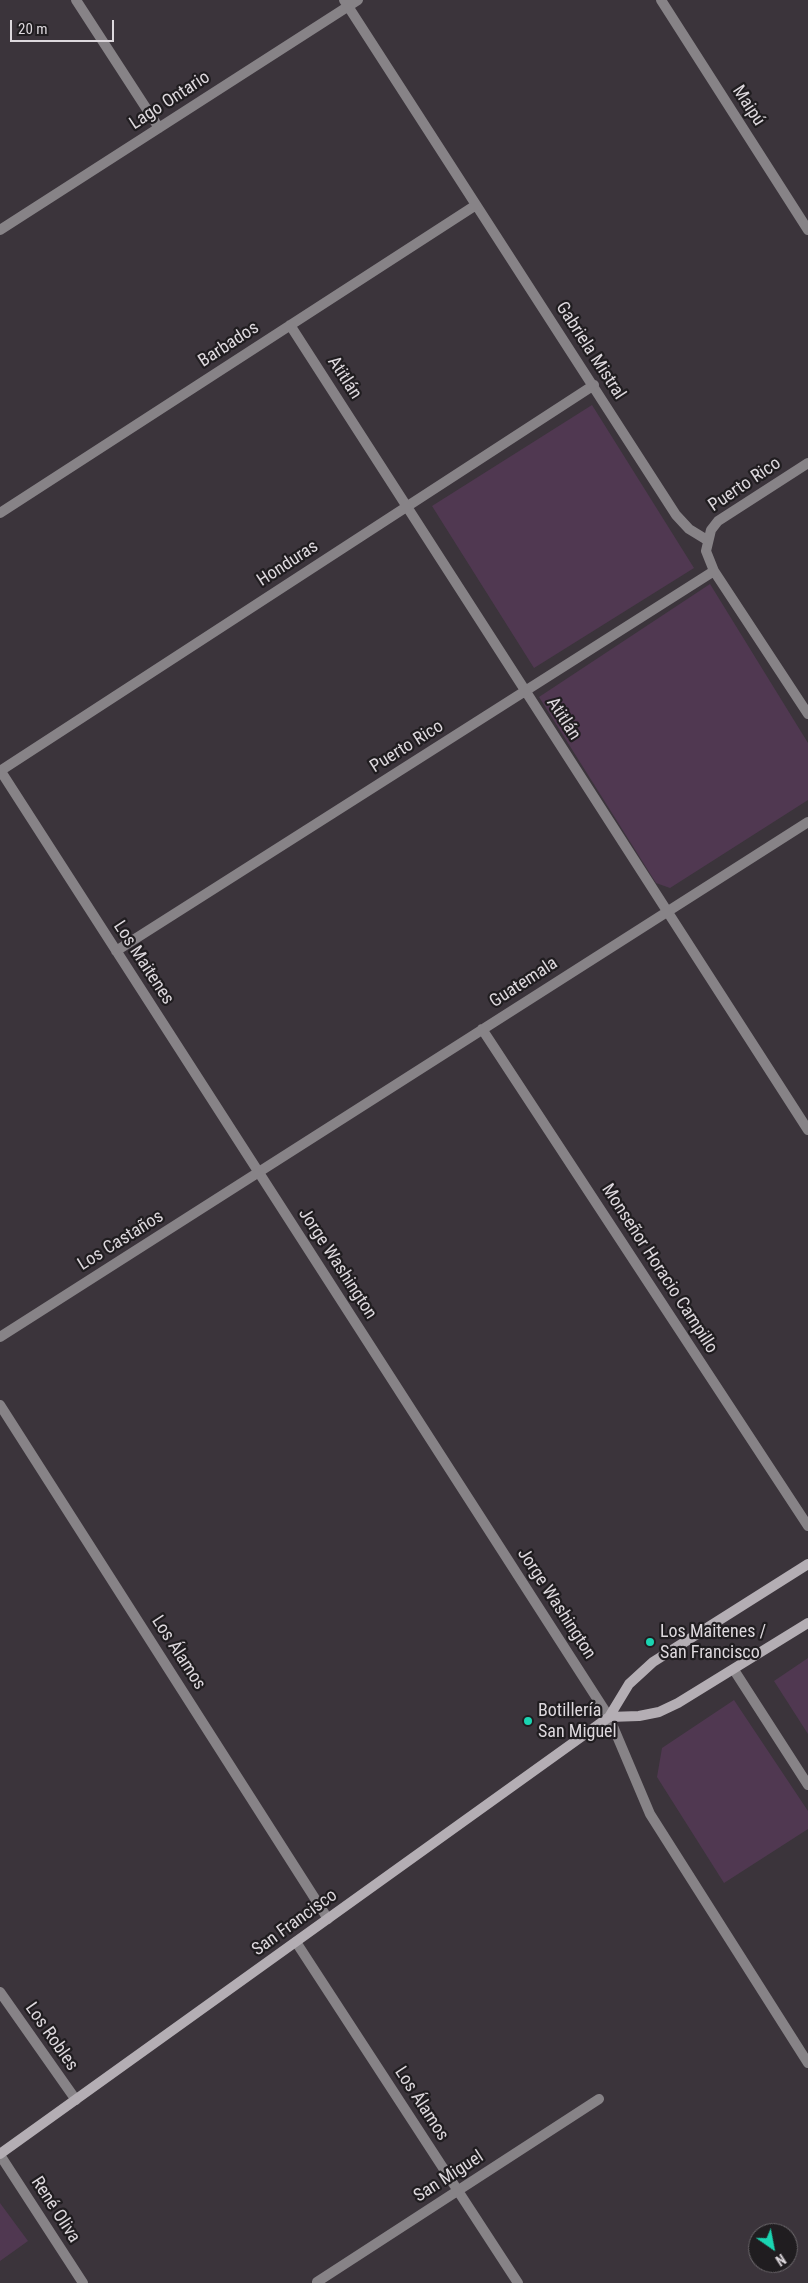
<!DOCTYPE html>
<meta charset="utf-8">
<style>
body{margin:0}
#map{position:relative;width:808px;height:2283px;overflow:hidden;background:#3b343b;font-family:"Roboto Condensed",sans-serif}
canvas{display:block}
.north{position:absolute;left:748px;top:2223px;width:50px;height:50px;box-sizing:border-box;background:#201d20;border:1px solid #6c686c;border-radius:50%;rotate:147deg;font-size:14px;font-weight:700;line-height:20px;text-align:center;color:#ddd8dd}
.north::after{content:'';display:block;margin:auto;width:18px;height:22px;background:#1ad5b2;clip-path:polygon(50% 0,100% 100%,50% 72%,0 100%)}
.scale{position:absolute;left:10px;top:20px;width:104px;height:22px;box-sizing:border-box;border:2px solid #ddd8dd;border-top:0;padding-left:6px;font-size:15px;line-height:18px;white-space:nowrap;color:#ddd8dd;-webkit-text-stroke:4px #201d20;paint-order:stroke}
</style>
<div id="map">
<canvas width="808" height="2283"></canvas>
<div class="north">N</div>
<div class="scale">20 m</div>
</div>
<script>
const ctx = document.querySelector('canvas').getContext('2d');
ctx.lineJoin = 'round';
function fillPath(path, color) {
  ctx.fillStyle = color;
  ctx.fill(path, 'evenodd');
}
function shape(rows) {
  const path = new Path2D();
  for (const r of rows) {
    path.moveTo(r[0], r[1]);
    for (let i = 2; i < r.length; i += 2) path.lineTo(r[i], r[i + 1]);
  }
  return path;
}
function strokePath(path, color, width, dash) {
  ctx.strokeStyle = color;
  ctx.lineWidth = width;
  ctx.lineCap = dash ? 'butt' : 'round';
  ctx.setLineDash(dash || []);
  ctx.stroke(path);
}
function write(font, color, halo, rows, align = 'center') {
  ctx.font = font + ' "Roboto Condensed",sans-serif';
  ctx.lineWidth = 4.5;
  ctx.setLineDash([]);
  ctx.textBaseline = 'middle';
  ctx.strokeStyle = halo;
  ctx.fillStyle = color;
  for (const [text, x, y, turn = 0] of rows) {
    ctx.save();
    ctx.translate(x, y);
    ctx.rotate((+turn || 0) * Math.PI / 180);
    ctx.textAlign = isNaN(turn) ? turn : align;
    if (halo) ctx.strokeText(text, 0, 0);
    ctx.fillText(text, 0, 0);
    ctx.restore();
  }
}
fillPath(shape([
 [592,405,694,568,534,668,432,506],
 [710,584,808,743,808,800,670,888,656,883,539,697],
 [808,1658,808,1734,774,1681],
 [734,1700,808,1811,808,1829,724,1883,657,1777,662,1748],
 [0,2203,28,2241,0,2261]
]), '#503851');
strokePath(shape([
 [76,0,159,128],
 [344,0,676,515,689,529,707,540],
 [661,0,808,230],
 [0,230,358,0],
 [290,325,808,1130],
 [808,463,718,521,711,530,706,551,714,571,808,714],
 [0,513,476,205],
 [0,770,609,1717,650,1814,808,2063],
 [0,771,594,385],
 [116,951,714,571],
 [482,1029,808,1526],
 [0,1337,808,822],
 [0,1405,328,1919],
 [734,1670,808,1785],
 [296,1942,518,2283],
 [0,1992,76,2100],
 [317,2282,599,2099]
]), '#878387', 10);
strokePath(shape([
 [0,2155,83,2283]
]), '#878387', 10);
strokePath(shape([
 [609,1717,639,1716,659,1712,678,1703,808,1623],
 [0,2154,609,1717,629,1684,653,1662,808,1564]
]), '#b4aeb4', 10);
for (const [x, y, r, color] of [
 [650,1642,5,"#1ad5b2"],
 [528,1721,5,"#1ad5b2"]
]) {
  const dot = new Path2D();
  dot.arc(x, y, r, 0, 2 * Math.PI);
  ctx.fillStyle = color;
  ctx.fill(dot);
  strokePath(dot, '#201d20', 2);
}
write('18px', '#ddd8dd', '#201d20', [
 ["Lago Ontario",170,101,-33],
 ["Maipú",748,106,57],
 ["Barbados",229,345,-33],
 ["Gabriela Mistral",590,351,57],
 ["Atitlán",344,378,57],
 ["Puerto Rico",745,485,-34],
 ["Honduras",288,564,-33],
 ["Atitlán",563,719,57],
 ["Puerto Rico",407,747,-32],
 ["Los Maitenes",143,963,57],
 ["Guatemala",524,983,-33],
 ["Los Castaños",121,1241,-32],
 ["Jorge Washington",337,1264,57],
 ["Monseñor Horacio Campillo",659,1269,57],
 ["Jorge Washington",556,1604,57],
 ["Los Álamos",178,1653,57],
 ["San Francisco",295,1923,-36],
 ["Los Robles",51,2037,55],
 ["Los Álamos",421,2104,57],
 ["San Miguel",449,2177,-33],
 ["René Oliva",55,2210,57]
]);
write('18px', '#ddd8dd', '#201d20', [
 ["Los Maitenes /",660,1632],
 ["San Francisco",660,1653],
 ["Botillería",538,1711],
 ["San Miguel",538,1732]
], 'left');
</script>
